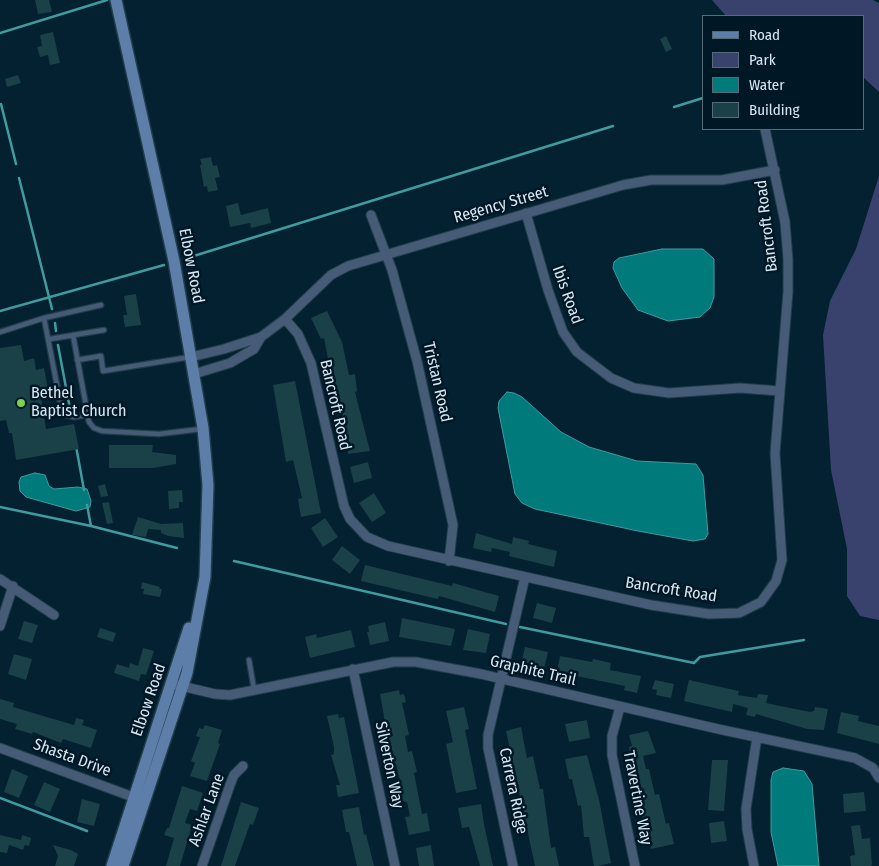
<!DOCTYPE html>
<style>
body{margin:0}
#map{position:relative;width:879px;height:866px;overflow:hidden;background:#032130;font-family:"Fira Sans Condensed",sans-serif}
canvas{display:block}
.legend{position:absolute;left:702px;top:15px;width:162px;height:115px;box-sizing:border-box;background:#001726;border:1px solid #566b78;margin:0;padding:6px 9px;list-style:none;font-size:15px;color:#d7e8f2}
.legend li{display:flex;align-items:center;gap:10px;height:25px}
.legend b{width:25px;border:1px solid #566b78}
</style>
<div id="map">
<canvas width="879" height="866"></canvas>
<ul class="legend">
<li><b style="height:6px;background:#5c7ea8"></b>Road</li>
<li><b style="height:14px;background:#39416d"></b>Park</li>
<li><b style="height:14px;background:#007a7b"></b>Water</li>
<li><b style="height:14px;background:#1a4048"></b>Building</li>
</ul>
</div>
<script>
const ctx = document.querySelector('canvas').getContext('2d');
ctx.lineJoin = 'round';
function fillPath(path, color) {
  ctx.fillStyle = color;
  ctx.fill(path, 'evenodd');
}
function shape(rows) {
  const path = new Path2D();
  for (const r of rows) {
    path.moveTo(r[0], r[1]);
    for (let i = 2; i < r.length; i += 2) path.lineTo(r[i], r[i + 1]);
  }
  return path;
}
function strokePath(path, color, width, dash) {
  ctx.strokeStyle = color;
  ctx.lineWidth = width;
  ctx.lineCap = dash ? 'butt' : 'round';
  ctx.setLineDash(dash || []);
  ctx.stroke(path);
}
function write(font, color, halo, rows, align = 'center') {
  ctx.font = font + ' "Fira Sans Condensed",sans-serif';
  ctx.lineWidth = 5;
  ctx.setLineDash([]);
  ctx.textBaseline = 'middle';
  ctx.strokeStyle = halo;
  ctx.fillStyle = color;
  for (const [text, x, y, turn = 0] of rows) {
    ctx.save();
    ctx.translate(x, y);
    ctx.rotate((+turn || 0) * Math.PI / 180);
    ctx.textAlign = isNaN(turn) ? turn : align;
    if (halo) ctx.strokeText(text, 0, 0);
    ctx.fillText(text, 0, 0);
    ctx.restore();
  }
}
fillPath(shape([
 [712,0,873,0,879,3,879,92,863,77,863,16,726,16],
 [879,176,879,620,860,616,847,596,847,549,831,470,823,335,830,301,856,249]
]), '#39416d');
const water = shape([
 [662,249,703,249,714,259,714,297,710,308,700,317,668,321,638,310,622,288,613,268,614,262,619,258,662,249],
 [507,392,514,393,522,397,561,432,589,447,637,461,696,464,703,475,708,534,705,539,693,541,638,531,535,509,522,503,515,494,498,408,499,401,507,392],
 [35,473,45,475,49,486,54,489,78,487,87,489,91,501,90,507,76,511,26,497,20,491,19,482,21,477,35,473],
 [783,768,804,771,812,784,819,866,778,866,771,832,771,780,773,772,783,768]
]);
fillPath(water, '#007a7b');
strokePath(water, '#409b9f', 1);
strokePath(shape([
 [0,33,107,0],
 [1,104,16,164],
 [674,107,703,98],
 [19,178,52,309],
 [184,259,613,126],
 [0,311,164,265],
 [55,323,56,331],
 [58,345,70,409],
 [76,446,84,490],
 [87,505,91,526],
 [0,507,91,526,177,548],
 [234,561,506,624],
 [520,627,694,663,700,657,804,640],
 [0,798,87,831]
]), '#409b9f', 2.5);
fillPath(shape([
 [35,0,49,0,52,12,38,14],
 [53,32,60,63,50,65,48,55,40,57,37,47,42,46,40,35],
 [666,36,672,49,666,52,660,39],
 [18,75,21,83,7,87,5,79],
 [211,157,213,166,217,165,220,177,215,178,218,190,208,192,207,186,204,187,200,165,202,165,200,159],
 [238,203,241,215,268,208,271,223,251,228,250,223,230,227,226,206],
 [136,294,141,325,125,327,123,315,127,315,124,296],
 [327,311,342,342,349,375,355,374,357,391,355,392,370,451,348,454,345,437,347,437,338,395,335,395,324,338,321,339,311,318],
 [21,345,24,361,34,358,36,370,44,368,49,395,41,397,46,429,74,424,79,449,16,460,12,433,9,433,6,420,0,421,0,348],
 [295,381,321,513,301,517,298,499,302,498,293,460,286,462,273,385],
 [109,445,153,445,152,452,176,455,176,464,153,468,109,468],
 [368,462,372,478,354,483,350,467],
 [105,484,108,496,101,497,98,486],
 [182,490,183,502,179,502,179,508,169,509,168,491],
 [374,493,386,513,372,522,359,503],
 [109,502,113,523,107,524,102,503],
 [138,517,161,524,183,523,184,538,168,536,161,533,161,530,148,529,146,537,132,535],
 [325,518,338,537,323,547,311,528],
 [476,533,512,544,513,537,529,541,528,544,557,551,554,567,509,556,510,552,492,548,491,552,473,548],
 [342,546,360,560,350,574,332,560],
 [365,565,452,586,453,583,499,596,495,612,439,596,438,599,361,581],
 [142,582,160,587,159,589,162,589,160,597,143,594,144,589,141,589],
 [537,603,556,608,552,623,533,618],
 [402,618,455,629,451,646,399,637],
 [24,621,38,625,32,643,18,639],
 [385,622,389,641,370,645,367,632,369,632,368,626],
 [100,628,116,633,113,642,97,637],
 [468,629,490,634,486,653,463,650],
 [351,630,355,647,310,658,305,637,316,634,317,638],
 [525,647,548,652,544,669,521,664],
 [143,648,154,651,146,675,141,674,139,681,114,673,117,664,129,668,130,663,138,666],
 [14,654,32,659,26,680,8,674],
 [560,656,592,662,593,659,611,663,610,670,641,676,637,693,624,690,625,686,557,672],
 [655,680,674,684,671,698,656,695,657,690,652,689],
 [689,680,739,691,738,695,757,698,758,694,768,695,766,703,810,712,814,711,815,707,828,709,824,730,807,729,756,714,755,717,746,715,748,708,733,704,732,712,684,701],
 [399,690,400,695,404,694,406,702,402,703,409,735,405,736,408,752,412,751,417,772,414,773,422,814,427,813,430,831,409,835,405,817,410,816,407,802,402,801,398,786,401,786,396,764,393,765,391,756,380,694],
 [0,699,14,703,13,707,74,725,76,718,84,720,82,725,97,730,91,748,63,739,61,743,33,732,32,734,15,729,17,724,0,719],
 [464,707,469,729,465,730,477,789,456,793,446,744,453,742,446,711],
 [841,712,859,716,858,721,879,726,879,744,837,733],
 [338,714,339,718,344,717,359,793,338,797,336,785,340,785,331,755,334,754,334,747,327,716],
 [587,720,590,738,569,742,565,724],
 [205,725,222,730,218,743,220,744,207,781,190,776,195,763,191,761,200,737,196,736,199,728,203,729],
 [521,727,527,758,533,756,540,789,543,789,551,848,555,847,559,866,535,866,506,731],
 [648,731,656,753,643,756,646,769,649,769,655,795,659,794,666,824,669,823,674,844,651,849,648,837,646,838,629,747,632,746,629,735],
 [587,755,599,800,611,863,598,866,594,866,589,837,584,837,581,805,578,806,572,779,569,779,565,759],
 [712,760,728,760,724,811,708,810],
 [12,769,28,776,19,798,4,792],
 [44,782,60,789,50,812,34,805],
 [182,786,203,793,197,811,190,809,185,823,192,825,180,866,166,866,174,838,164,835,167,828,169,828],
 [864,792,866,811,844,813,843,794],
 [82,799,100,804,94,826,77,822],
 [241,802,259,808,253,825,250,824,235,866,221,866],
 [481,804,484,824,493,866,480,866,469,827,462,828,458,808],
 [359,807,364,835,366,834,374,866,357,866,349,832,346,832,342,810],
 [724,821,727,841,711,843,709,823],
 [860,825,862,839,870,838,872,865,870,866,851,866,850,856,855,855,851,826],
 [0,835,21,840,22,835,31,838,29,846,25,845,23,850,9,845,7,853,0,852],
 [53,845,71,850,78,854,74,866,55,866,58,856],
 [431,845,434,866,419,866,416,848]
]), '#1a4048');
const service = shape([
 [44,318,61,406,66,415,74,417,87,415],
 [0,332,44,318,101,305],
 [73,335,89,422,94,428,102,431,159,434,201,429],
 [50,339,104,330],
 [77,360,101,356,103,371,190,357],
 [249,660,254,689]
]);
const minor = shape([
 [526,213,548,290,563,332,577,352,611,378,634,388,669,393,740,388,780,391],
 [371,215,392,270,417,361,453,525,449,561],
 [285,319,298,334,311,363,344,506,350,519,367,537,388,546,651,605,709,614,739,613,761,602,776,581,782,560,775,453,788,292,788,259,785,222,765,129],
 [191,357,224,349,261,337,285,319,331,275,348,266,623,185,651,180,722,180,775,170],
 [194,374,230,363,254,349,261,337],
 [0,579,54,615],
 [0,626,13,586],
 [353,669,395,866],
 [177,685,215,694,230,695,393,662,416,662,481,674,718,729,855,758,873,768,879,778],
 [620,707,612,736,612,755,635,866],
 [0,748,133,797],
 [202,866,230,785,234,775,243,766],
 [513,866,488,748,488,735,525,577],
 [754,866,747,829,746,809,757,737]
]);
const secondary = shape([
 [116,0,174,261,203,428,208,485,205,577,187,673,123,866],
 [112,866,189,628]
]);
strokePath(service, '#213d4b', 7);
strokePath(minor, '#213d4b', 11);
strokePath(secondary, '#213d4b', 14);
strokePath(service, '#465b76', 4.5);
strokePath(minor, '#465b76', 9);
strokePath(secondary, '#5c7ea8', 11);
for (const [x, y, r, color] of [
 [21,403,5,"#7fd052"]
]) {
  const dot = new Path2D();
  dot.arc(x, y, r, 0, 2 * Math.PI);
  ctx.fillStyle = color;
  ctx.fill(dot);
  strokePath(dot, '#001726', 2);
}
write('16px', '#d7e8f2', '#001726', [
 ["Regency Street",501,205,-16],
 ["Bancroft Road",767,226,-97],
 ["Elbow Road",191,266,79],
 ["Ibis Road",567,295,70],
 ["Tristan Road",437,382,77],
 ["Bancroft Road",335,405,77],
 ["Bancroft Road",671,590,9],
 ["Graphite Trail",533,671,13],
 ["Elbow Road",149,700,-71],
 ["Shasta Drive",72,758,20],
 ["Silverton Way",389,765,78],
 ["Carrera Ridge",513,791,78],
 ["Travertine Way",637,798,79],
 ["Ashlar Lane",207,810,-70]
]);
write('16px', '#d7e8f2', '#001726', [
 ["Bethel",31,394],
 ["Baptist Church",31,412]
], 'left');
</script>
